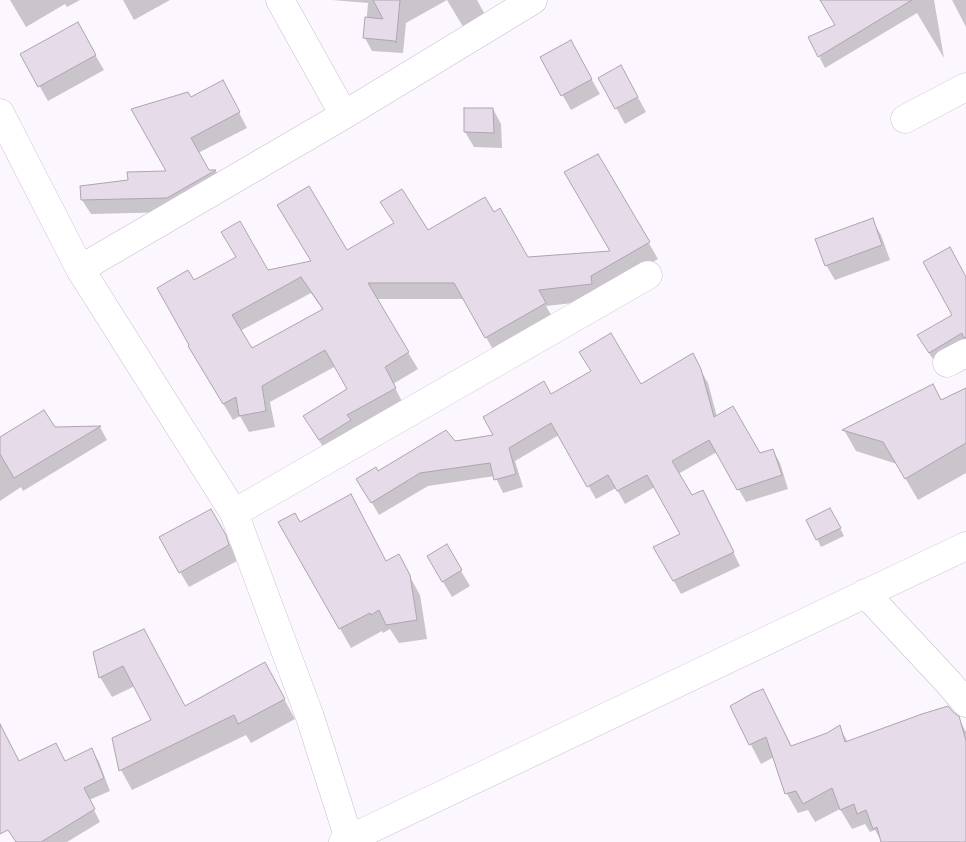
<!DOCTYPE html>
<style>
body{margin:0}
canvas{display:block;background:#fcf6fe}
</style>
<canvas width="966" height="842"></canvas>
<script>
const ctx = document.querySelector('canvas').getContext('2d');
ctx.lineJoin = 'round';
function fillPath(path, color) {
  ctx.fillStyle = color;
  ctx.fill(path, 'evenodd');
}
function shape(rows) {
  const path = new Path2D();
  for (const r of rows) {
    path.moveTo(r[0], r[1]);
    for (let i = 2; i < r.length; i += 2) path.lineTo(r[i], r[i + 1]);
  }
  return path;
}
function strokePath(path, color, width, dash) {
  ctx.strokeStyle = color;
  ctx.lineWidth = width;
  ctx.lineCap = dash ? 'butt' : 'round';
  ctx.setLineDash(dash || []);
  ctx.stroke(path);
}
fillPath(shape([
 [10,0,80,0,67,7,65,4,26,27],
 [123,0,170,0,134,20],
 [332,0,477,0,487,18,465,30,447,0,406,23,403,53,372,51,365,38,368,3],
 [821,0,934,0,944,58,917,13,825,68,819,56,836,26],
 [952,0,966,0,966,27],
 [77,24,104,70,48,101,22,55],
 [570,41,600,94,571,110,541,57],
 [600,78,629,81,646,112,625,124],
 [231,97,247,128,198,153,208,171,216,171,224,185,176,212,91,214,82,200,129,181,168,172,191,98],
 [493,109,501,124,502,148,474,147,465,132],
 [598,155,658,259,600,293,600,300,546,306,554,320,495,353,464,299,376,299,418,369,393,384,404,405,329,456,314,433,349,390,336,366,270,402,275,427,249,432,240,416,233,420,198,362,194,282,267,271,312,262,346,251,428,232,493,214,527,259,612,252],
 [311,293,323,310,251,350,240,331],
 [872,220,881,235,890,260,835,280,826,265],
 [966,278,966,350,938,367,927,350,953,315],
 [692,355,708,383,717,417,759,454,773,450,780,463,788,489,746,502,717,452,678,474,691,497,710,504,740,566,681,594,655,548,681,535,655,487,625,504,616,488,596,499,559,435,515,461,523,487,503,493,495,476,428,486,379,515,358,479,455,442,495,436,551,396,641,386],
 [933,387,942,401,966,389,966,473,918,500,897,464,856,451,844,430],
 [100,427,107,440,23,491,21,487,0,501,0,439,54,429],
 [834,516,844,536,821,547,808,520],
 [280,523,299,523,409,575,420,595,427,639,399,643,390,629,383,633,382,631,351,648],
 [219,525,234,552,237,561,189,587,180,572],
 [446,546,470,586,452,597,428,557],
 [144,631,185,707,276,684,295,719,251,743,246,735,132,790,121,770,153,720,135,686,112,697,100,677,95,652],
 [731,707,773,710,792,747,828,734,839,727,848,742,958,717,966,732,966,842,882,842,875,830,870,832,865,824,852,829,840,809,815,822,808,810,798,813,787,794,774,757,761,764],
 [0,738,19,762,66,762,92,750,99,762,110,791,89,800,100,822,67,842,17,842,0,801]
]), '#0003');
const building = shape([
 [373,0,400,0,396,43,395,41,363,38,365,17,383,19,373,0],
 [820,0,912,0,818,57,808,37,835,25,820,0],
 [78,22,96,55,38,87,20,54,78,22],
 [571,40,592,79,561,96,540,57,571,40],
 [621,65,638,97,615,109,598,78,621,65],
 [223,80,240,112,191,138,209,170,216,170,167,198,81,200,80,186,128,180,127,172,166,171,131,109,188,92,191,97,223,80],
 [464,108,493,108,494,133,464,132,464,108],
 [598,154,650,242,591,276,592,284,539,290,546,303,485,338,454,283,368,283,409,352,385,367,396,388,347,415,351,420,319,440,303,416,347,389,325,350,262,386,266,411,239,416,236,397,223,404,188,346,189,345,157,288,188,270,194,280,236,257,221,232,240,221,268,270,311,261,277,205,309,186,347,250,394,223,380,202,402,189,428,230,485,197,494,212,500,208,528,257,610,251,564,172,598,154],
 [301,277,323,309,252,348,232,315,301,277],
 [873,218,882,245,825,266,815,239,873,218],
 [950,247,966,277,966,337,964,338,962,333,929,353,917,335,952,315,923,262,950,247],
 [611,333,641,384,693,353,701,369,714,417,733,406,760,453,773,449,782,475,737,490,709,440,672,461,692,495,703,490,734,552,673,581,653,547,680,534,647,475,617,491,608,475,587,487,551,423,509,448,516,474,494,480,490,463,420,473,371,503,356,479,376,467,378,471,446,430,455,441,493,435,483,417,544,381,551,394,591,371,579,352,611,333],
 [933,384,941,400,966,388,966,443,905,479,883,442,842,430,933,384],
 [44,410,55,427,101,426,14,478,0,454,0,437,44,410],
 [351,494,386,561,399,554,410,575,417,620,386,625,379,610,371,615,370,613,339,629,278,522,295,513,300,522,351,494],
 [830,508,841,528,816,540,806,520,830,508],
 [211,509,226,535,229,545,179,573,159,537,211,509],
 [447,544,462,570,442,582,427,556,447,544],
 [144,629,185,706,265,662,285,699,238,724,234,715,119,771,112,738,151,720,123,666,99,678,93,652,144,629],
 [763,689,791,746,827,733,840,725,845,742,922,714,948,706,954,713,959,716,966,741,966,842,881,842,877,827,873,829,866,810,857,814,854,804,840,810,832,788,803,804,796,791,785,794,766,737,749,745,730,706,753,693,763,689],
 [0,724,19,761,56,743,65,761,92,748,104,778,84,788,95,809,41,842,16,842,8,830,0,834,0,724]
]);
fillPath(building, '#e6dce9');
strokePath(building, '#ada4b0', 1);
const street = shape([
 [280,0,344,115],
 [0,113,80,269,234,513,310,717,349,839],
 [905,119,966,87],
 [80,269,344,115,533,0],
 [947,363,966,353],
 [234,513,648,275],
 [865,593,948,682,966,703]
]);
const secondary = shape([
 [343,842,966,546]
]);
strokePath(street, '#c8bfcc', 29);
strokePath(secondary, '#c8bfcc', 29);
strokePath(street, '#fff', 28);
strokePath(secondary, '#fff', 28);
</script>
